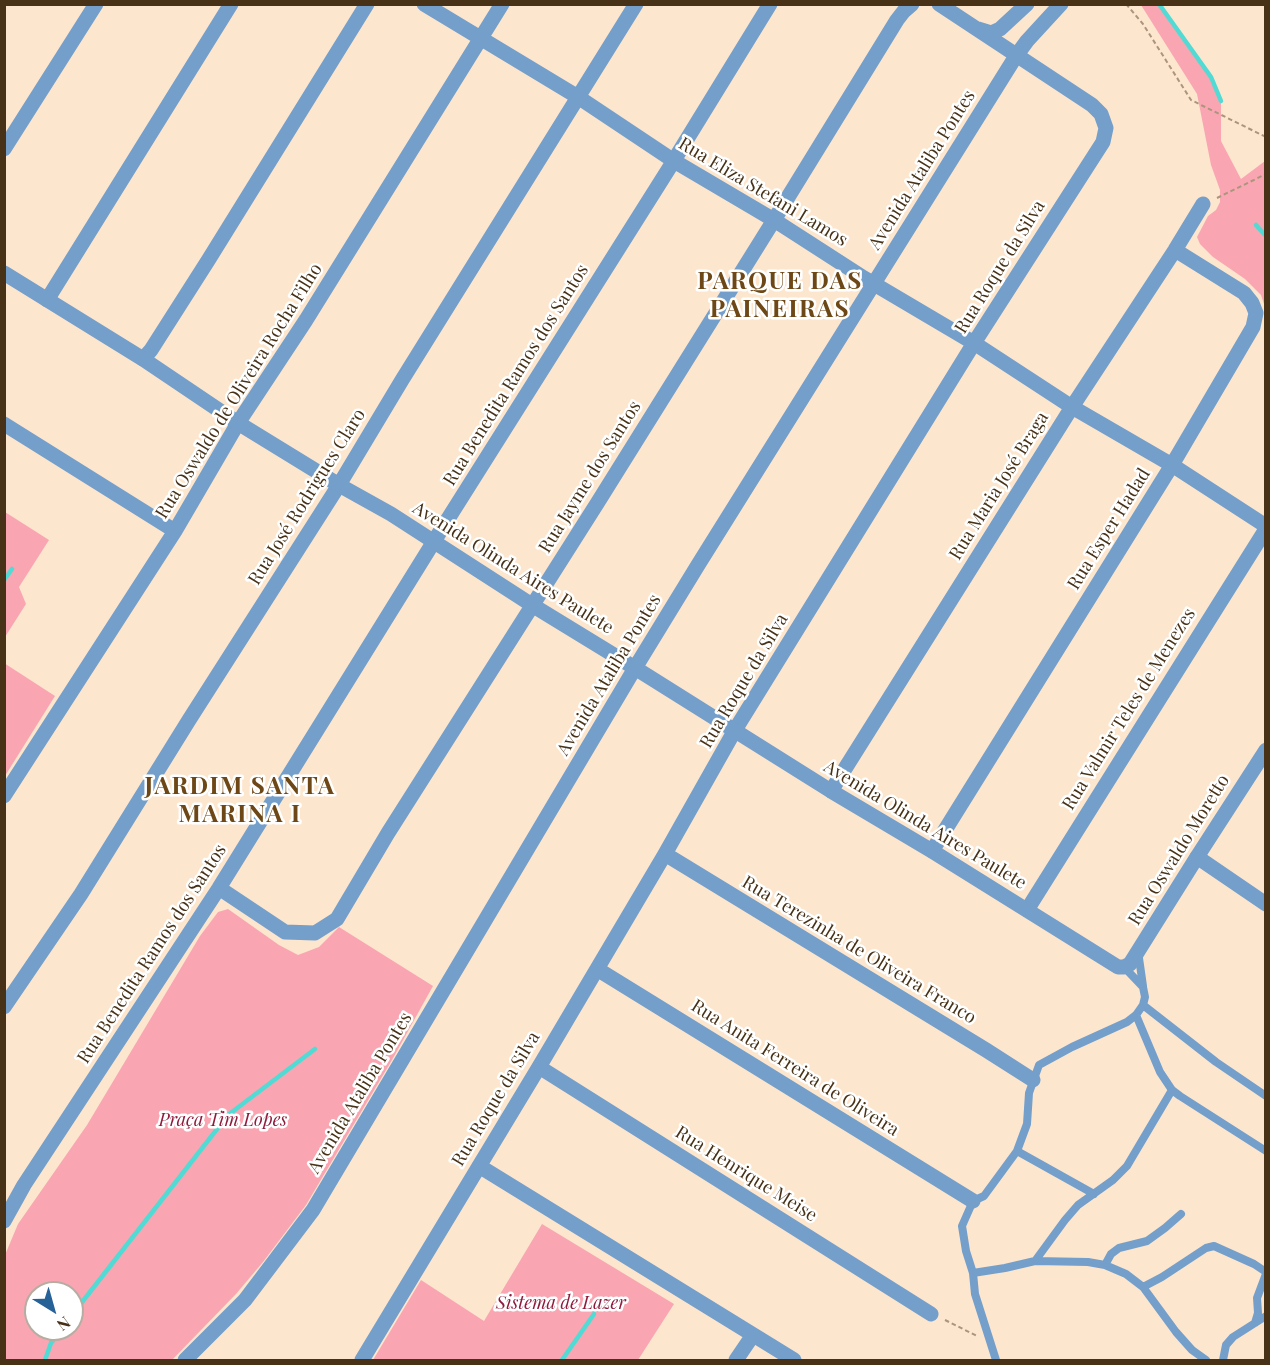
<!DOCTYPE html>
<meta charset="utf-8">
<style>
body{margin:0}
#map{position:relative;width:1270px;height:1365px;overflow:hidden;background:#fde6ce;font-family:"Playfair Display",serif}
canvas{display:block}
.frame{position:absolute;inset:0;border:6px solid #473217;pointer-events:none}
.north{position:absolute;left:24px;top:1281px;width:60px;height:60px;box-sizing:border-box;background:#fff;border:2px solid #b5ada2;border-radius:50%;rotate:143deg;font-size:16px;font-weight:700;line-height:24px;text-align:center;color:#473217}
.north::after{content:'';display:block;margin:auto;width:21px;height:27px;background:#266198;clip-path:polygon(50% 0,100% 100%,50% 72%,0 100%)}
</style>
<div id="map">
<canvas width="1270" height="1365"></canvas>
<div class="frame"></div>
<div class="north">N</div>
</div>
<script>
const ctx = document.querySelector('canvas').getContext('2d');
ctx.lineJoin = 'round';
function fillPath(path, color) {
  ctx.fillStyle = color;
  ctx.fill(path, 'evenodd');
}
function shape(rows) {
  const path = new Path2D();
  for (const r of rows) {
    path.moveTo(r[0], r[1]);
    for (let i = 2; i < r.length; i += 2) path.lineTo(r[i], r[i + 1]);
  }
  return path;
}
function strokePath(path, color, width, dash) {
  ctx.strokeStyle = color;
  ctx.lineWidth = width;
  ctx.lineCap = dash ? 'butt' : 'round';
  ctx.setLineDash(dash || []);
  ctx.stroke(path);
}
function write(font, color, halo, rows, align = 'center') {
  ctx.font = font + ' "Playfair Display",serif';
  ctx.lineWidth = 5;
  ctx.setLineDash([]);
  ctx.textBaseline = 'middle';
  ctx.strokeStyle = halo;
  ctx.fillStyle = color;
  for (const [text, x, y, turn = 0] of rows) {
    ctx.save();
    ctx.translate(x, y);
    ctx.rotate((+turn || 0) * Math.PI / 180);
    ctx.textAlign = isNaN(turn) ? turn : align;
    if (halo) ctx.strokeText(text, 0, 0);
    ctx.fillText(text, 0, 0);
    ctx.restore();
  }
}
fillPath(shape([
 [1141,5,1159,5,1211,77,1221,101,1221,141,1241,179,1265,161,1265,307,1261,295,1245,279,1213,257,1200,244,1197,237,1208,216,1216,210,1220,202,1220,190,1211,165,1197,94],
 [5,512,49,540,19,587,26,604,5,637],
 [4,663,55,696,5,776,4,776],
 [228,909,279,945,298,955,319,947,339,927,433,986,392,1060,306,1205,263,1262,236,1294,172,1360,5,1360,5,1255,18,1224,87,1125,200,936,218,912],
 [36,1293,72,1293,72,1329,36,1329],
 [542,1224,674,1304,638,1360,373,1360,421,1280,484,1321]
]), '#f9a6b2');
strokePath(shape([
 [1159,4,1211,77,1221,101],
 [1256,225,1266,236],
 [4,580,12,569],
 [72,1315,228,1115,315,1049],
 [45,1360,51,1343,62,1329],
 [562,1360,594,1314]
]), '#51dbd4', 4.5);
strokePath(shape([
 [1126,4,1143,24,1191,100,1266,137],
 [1217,198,1266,174],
 [945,1320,977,1336]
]), '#ab957c', 2, [4.5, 3]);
strokePath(shape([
 [1138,951,1143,986],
 [1143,1005,1216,1062,1266,1096],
 [1136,1015,1160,1072,1172,1090,1180,1096,1266,1151],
 [1017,1151,1094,1194],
 [1035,1261,1065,1220,1078,1205,1113,1180,1127,1166,1172,1090],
 [1105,1265,1111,1254,1119,1248,1147,1241,1165,1228,1181,1214],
 [973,1273,1005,1268,1035,1261,1088,1262,1105,1265,1126,1274,1143,1287,1176,1332,1192,1350,1206,1360],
 [1143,1287,1162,1277,1206,1248,1214,1246,1254,1264,1266,1272],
 [1255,1323,1258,1313,1257,1298,1266,1274],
 [996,1360,975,1294,973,1273,966,1251,962,1226,973,1201,984,1196,1017,1151,1027,1124,1029,1093,1039,1065,1072,1047,1127,1022,1136,1015,1143,1005,1145,997,1143,987,1124,967],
 [1223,1360,1226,1345,1233,1337,1266,1316]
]), '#749fcb', 8);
strokePath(shape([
 [424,4,578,97,674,161,774,220,864,278,974,343,1072,407,1172,465,1266,526],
 [978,29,991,33,1000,29,1027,4],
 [4,149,96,4],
 [47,300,231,4],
 [143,359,151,350,209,259,367,4],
 [4,424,175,531],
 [831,791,1072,407,1175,250,1203,204],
 [4,796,175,531,238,423,306,320,502,4],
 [932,851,1172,465,1253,327,1256,313,1252,303,1244,293,1175,250],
 [665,854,986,1050,1033,1080],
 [1197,857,1266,750],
 [219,888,285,932,315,933,337,919,388,833,598,502,774,220,897,20,904,11,912,4],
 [1027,910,1266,529],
 [597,969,973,1201],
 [4,1007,81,894,189,720,339,485,402,380,636,4],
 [539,1067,931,1314],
 [479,1166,794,1360],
 [4,1221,24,1185,219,888,441,530,668,170,770,4],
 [185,1360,245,1300,313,1210,635,668],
 [362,1360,539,1067,665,854,735,730,974,343,1103,142,1106,128,1101,114,1092,105,939,4],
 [736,1360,753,1335]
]), '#749fcb', 15);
strokePath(shape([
 [4,273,143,359,238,423,339,485,391,514,532,605,635,668,831,791,932,851,1118,967,1124,967,1130,964,1197,857,1266,904],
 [635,668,698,565,1016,56,1027,41,1061,4]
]), '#749fcb', 15);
write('18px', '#473217', '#fff', [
 ["Avenida Ataliba Pontes",922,170,-58],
 ["Rua Eliza Stefani Lamos",763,192,31],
 ["Rua Roque da Silva",1000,267,-58],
 ["Rua Benedita Ramos dos Santos",516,375,-58],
 ["Rua Oswaldo de Oliveira Rocha Filho",239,391,-58],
 ["Rua Jayme dos Santos",590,477,-58],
 ["Rua Maria José Braga",999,486,-58],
 ["Rua José Rodrigues Claro",307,497,-58],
 ["Rua Esper Hadad",1109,529,-58],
 ["Avenida Olinda Aires Paulete",513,568,32],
 ["Avenida Ataliba Pontes",609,675,-59],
 ["Rua Roque da Silva",744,681,-59],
 ["Rua Valmir Teles de Menezes",1129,709,-58],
 ["Avenida Olinda Aires Paulete",925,825,31],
 ["Rua Oswaldo Moretto",1179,850,-58],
 ["Rua Terezinha de Oliveira Franco",859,950,31],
 ["Rua Benedita Ramos dos Santos",152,954,-57],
 ["Rua Anita Ferreira de Oliveira",795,1068,32],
 ["Avenida Ataliba Pontes",360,1093,-59],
 ["Rua Roque da Silva",496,1099,-59],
 ["Rua Henrique Meise",746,1174,32]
]);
write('italic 18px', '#8d1c3c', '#fff', [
 ["Praça Tim Lopes",223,1120],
 ["Sistema de Lazer",561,1303]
]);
ctx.letterSpacing = '1.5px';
write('bold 24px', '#6d4715', '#fff', [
 ["PARQUE DAS",780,282],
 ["PAINEIRAS",780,310],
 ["JARDIM SANTA",240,787],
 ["MARINA I",240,815]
]);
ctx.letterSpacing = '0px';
</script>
